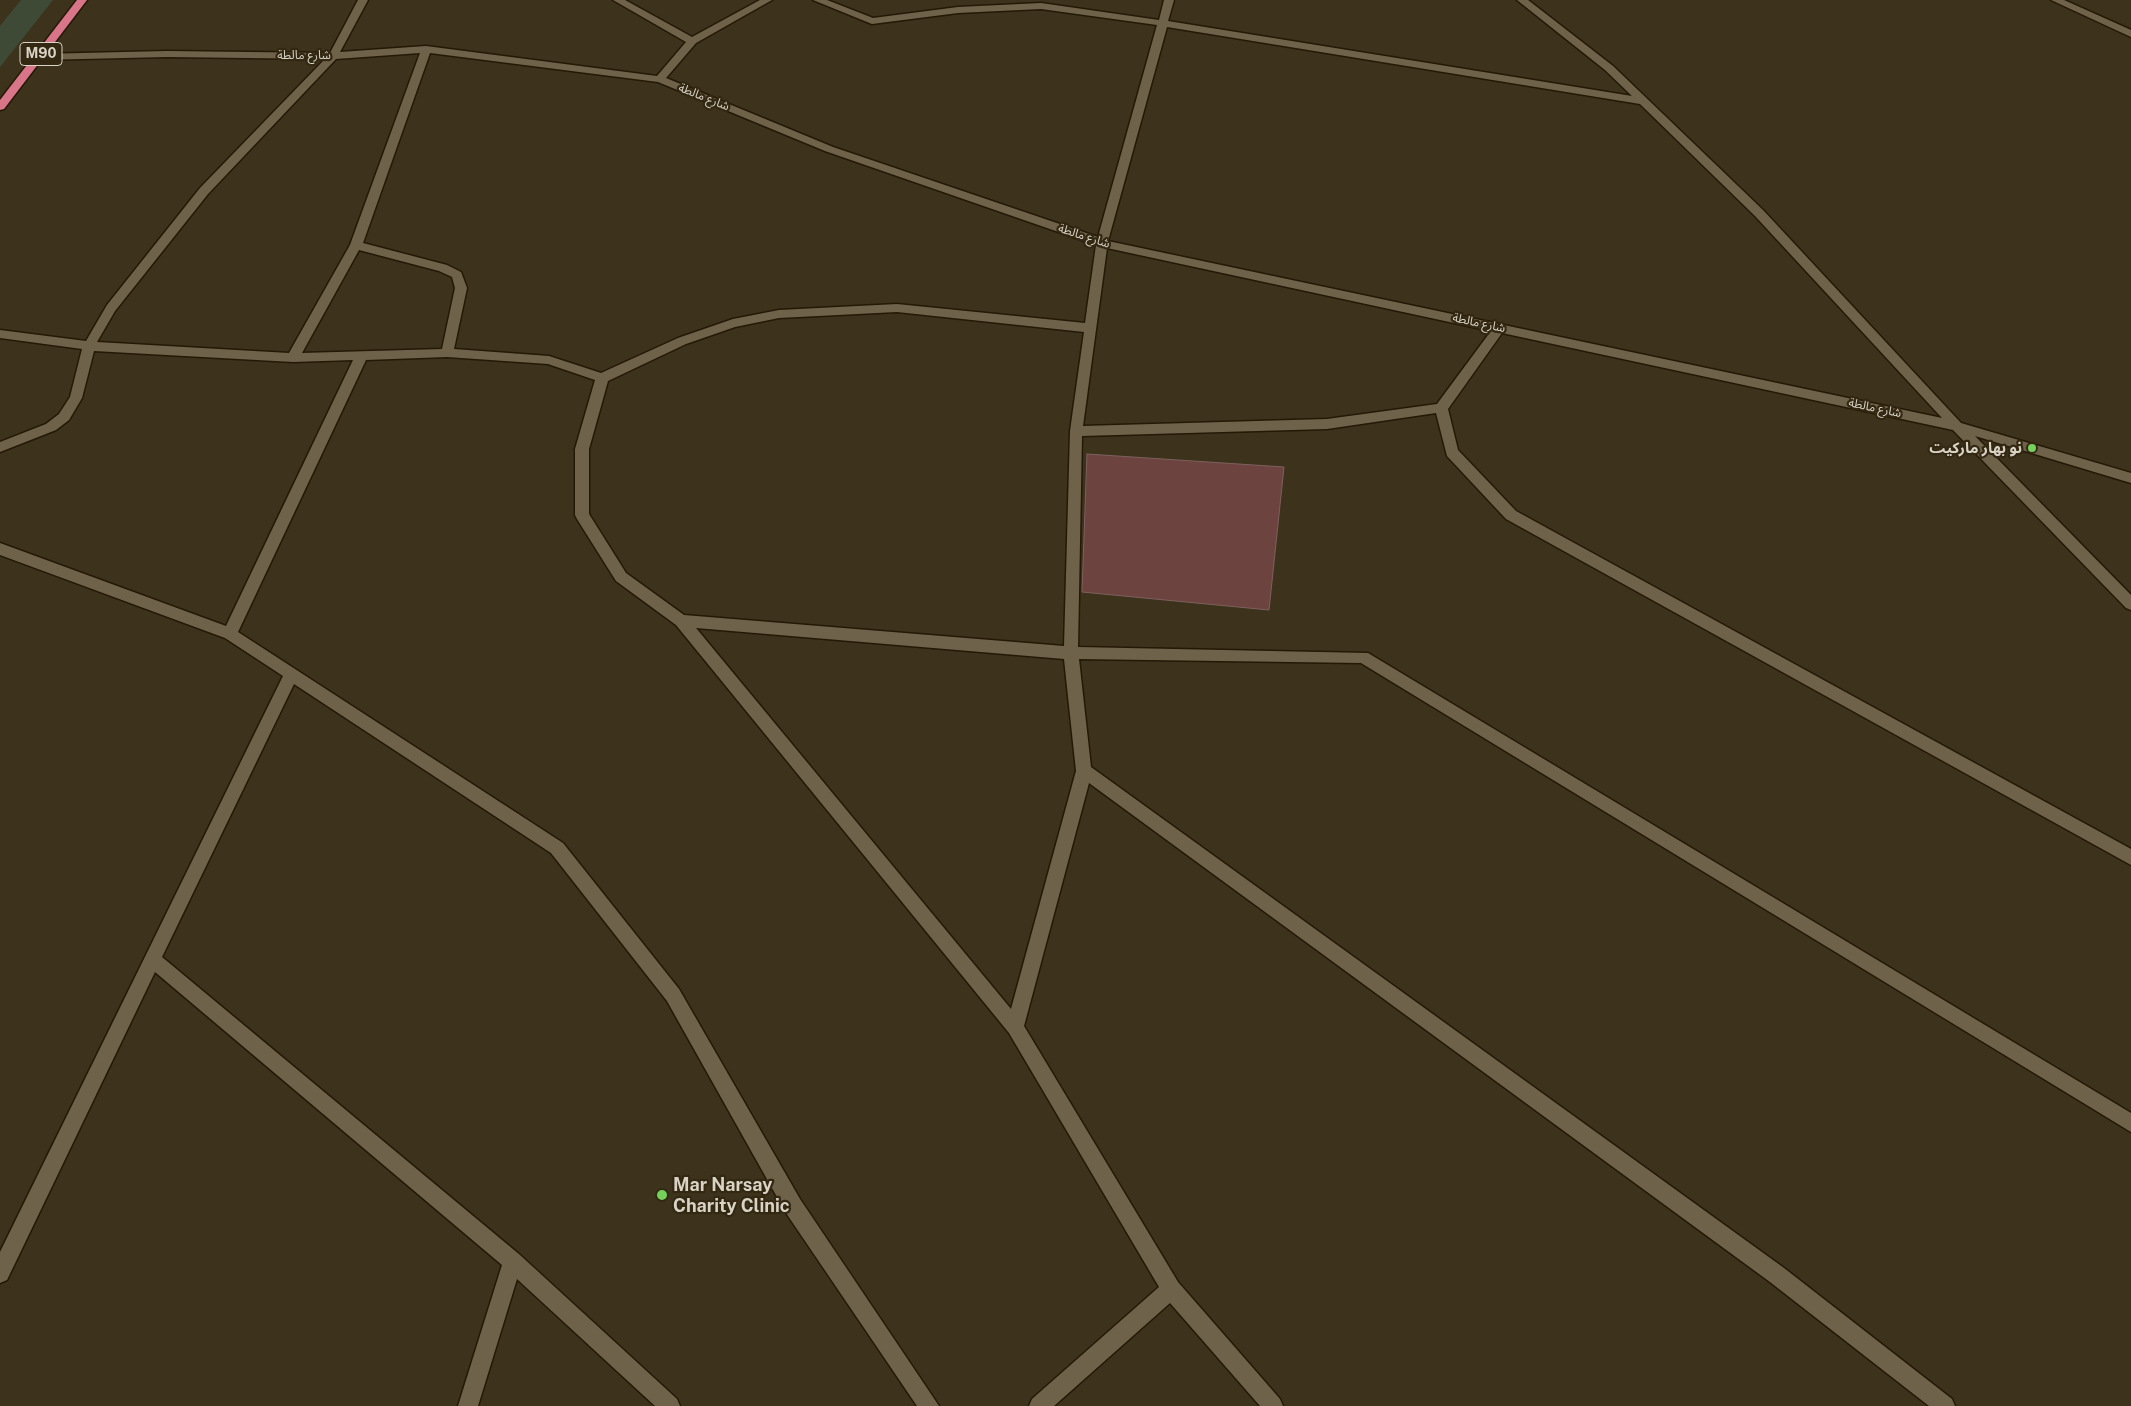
<!DOCTYPE html>
<meta charset="utf-8">
<style>
body{margin:0}
canvas{display:block;background:#3d321c}
</style>
<canvas width="2131" height="1406"></canvas>
<script>
const ctx = document.querySelector('canvas').getContext('2d');
ctx.lineJoin = 'round';
function fillPath(path, color) {
  ctx.fillStyle = color;
  ctx.fill(path, 'evenodd');
}
function shape(rows) {
  const path = new Path2D();
  for (const r of rows) {
    path.moveTo(r[0], r[1]);
    for (let i = 2; i < r.length; i += 2) path.lineTo(r[i], r[i + 1]);
  }
  return path;
}
function strokePath(path, color, width, dash) {
  ctx.strokeStyle = color;
  ctx.lineWidth = width;
  ctx.lineCap = dash ? 'butt' : 'round';
  ctx.setLineDash(dash || []);
  ctx.stroke(path);
}
function write(font, color, halo, rows, align = 'center') {
  ctx.font = font + ' "Public Sans","Noto Sans Arabic",sans-serif';
  ctx.lineWidth = 4.5;
  ctx.setLineDash([]);
  ctx.textBaseline = 'middle';
  ctx.strokeStyle = halo;
  ctx.fillStyle = color;
  for (const [text, x, y, turn = 0] of rows) {
    ctx.save();
    ctx.translate(x, y);
    ctx.rotate((+turn || 0) * Math.PI / 180);
    ctx.textAlign = isNaN(turn) ? turn : align;
    if (halo) ctx.strokeText(text, 0, 0);
    ctx.fillText(text, 0, 0);
    ctx.restore();
  }
}
fillPath(shape([
 [21,0,53,0,0,67,0,26]
]), '#3e4a35');
const building = shape([
 [1087,454,1284,467,1269,610,1082,592,1087,454]
]);
fillPath(building, '#6c433f');
strokePath(building, '#7d605d', 1);
const street = shape([
 [358,0,368,0,340,52,426,46,657,76,686,42,613,0,625,0,692,37,760,0,772,0,696,43,666,78,833,147,1098,237,1157,25,1041,9,958,13,872,24,813,0,827,0,873,18,958,7,1041,3,1159,20,1164,0,1174,0,1168,21,1632,96,1605,70,1517,0,1528,0,1613,66,1763,210,1961,423,2131,473,2131,483,1975,436,2131,595,2131,610,2126,608,1953,430,1502,333,1448,409,1458,450,1516,511,2131,849,2131,865,1506,519,1447,456,1436,413,1327,429,1082,436,1078,647,1368,653,2131,1113,2131,1132,1361,663,1079,659,1091,767,1784,1268,1952,1399,1955,1406,1929,1406,1770,1282,1089,783,1024,1026,1178,1282,1280,1399,1283,1406,1260,1406,1170,1303,1054,1406,1029,1406,1032,1399,1159,1287,1009,1033,676,625,616,581,577,519,575,515,575,449,595,380,548,364,447,357,366,360,238,632,563,843,679,989,800,1199,939,1406,917,1406,786,1213,667,1001,551,853,294,684,162,957,520,1255,677,1399,680,1406,655,1406,517,1279,478,1406,458,1406,502,1265,155,972,7,1280,0,1283,0,1252,283,676,225,638,0,555,0,543,226,626,353,360,293,362,94,351,82,398,69,420,56,430,0,452,0,442,46,424,59,414,70,397,82,349,0,338,0,330,86,341,107,305,200,188,325,59,167,57,39,60,34,57,39,54,167,51,330,53,358,0],
 [1167,27,1640,104,1755,216,1942,418,1108,241,1167,27],
 [420,53,350,245,289,353,97,342,115,311,208,194,336,59,420,53],
 [430,53,658,82,825,151,1096,245,1085,323,897,304,779,310,733,319,678,338,601,373,549,356,454,349,467,288,461,272,447,265,363,243,430,53],
 [1107,248,1491,331,1437,404,1327,419,1083,426,1107,248],
 [359,250,439,271,452,277,455,288,442,349,302,353,359,250],
 [897,312,1084,332,1070,431,1064,646,684,615,626,573,589,514,589,449,608,381,686,344,735,327,779,318,897,312],
 [696,628,1064,659,1076,771,1011,1009,696,628],
 [2051,0,2064,0,2131,30,2131,37,2051,0]
]);
const highway = shape([
 [77,0,87,0,4,109,0,110,0,100,77,0]
]);
strokePath(street, '#241905', 3);
strokePath(highway, '#241905', 3);
fillPath(street, '#6f624b');
fillPath(highway, '#d87588');
for (const [x, y, r, color] of [
 [2032,448,5,"#74d25c"],
 [662,1195,6,"#74d25c"]
]) {
  const dot = new Path2D();
  dot.arc(x, y, r, 0, 2 * Math.PI);
  ctx.fillStyle = color;
  ctx.fill(dot);
  strokePath(dot, '#332812', 2);
}
write('12px', '#d9d2c5', '#332812', [
 ["شارع مالطة",304,55],
 ["شارع مالطة",704,97,22],
 ["شارع مالطة",1084,236,18],
 ["شارع مالطة",1479,323,12],
 ["شارع مالطة",1875,408,12]
]);
for (const [x, y, w] of [
 [41,54,42]
]) {
  const box = new Path2D();
  box.roundRect(x - w / 2, y - 11.5, w, 23, 4);
  ctx.fillStyle = '#332812';
  ctx.fill(box);
  strokePath(box, '#d9d2c5', 1);
}
write('bold 14px', '#d9d2c5', null, [
 ["M90",41,54]
]);
write('bold 15px', '#d9d2c5', '#332812', [
 ["نو بهار ماركيت",2022,448]
], 'right');
write('bold 18px', '#d9d2c5', '#332812', [
 ["Mar Narsay",673,1185],
 ["Charity Clinic",673,1206]
], 'left');
</script>
